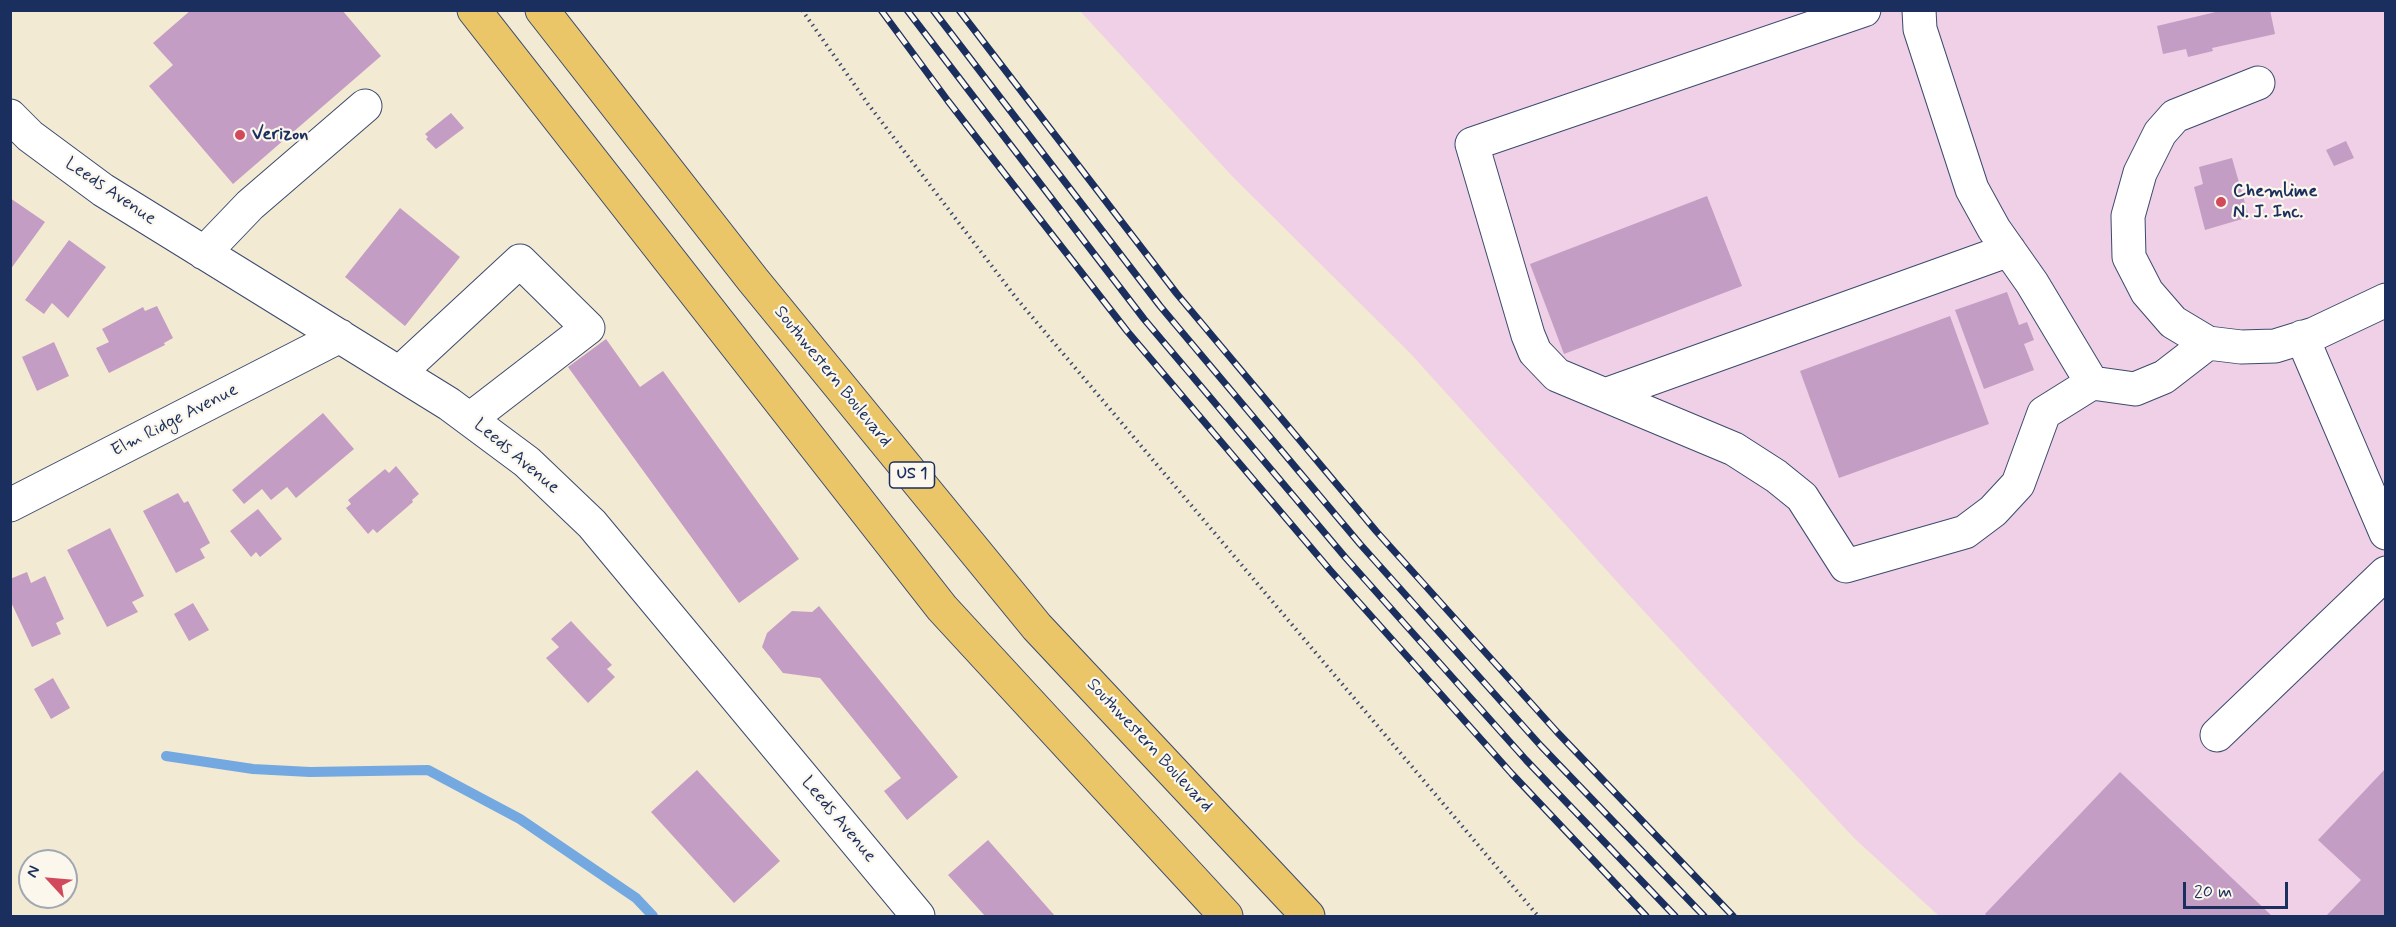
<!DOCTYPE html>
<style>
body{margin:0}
#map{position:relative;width:2396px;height:927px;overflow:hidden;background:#f2ead2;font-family:Mynerve,sans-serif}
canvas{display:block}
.frame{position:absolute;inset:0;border:12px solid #1b2f5e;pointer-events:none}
.north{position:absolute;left:18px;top:849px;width:60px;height:60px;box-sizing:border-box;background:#fbf7ec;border:2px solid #a1a7b3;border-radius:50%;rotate:296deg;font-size:16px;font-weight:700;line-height:24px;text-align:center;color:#1b2f5e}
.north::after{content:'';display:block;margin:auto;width:21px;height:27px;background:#d1495b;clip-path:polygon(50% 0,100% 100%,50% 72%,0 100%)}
.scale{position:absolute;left:2183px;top:882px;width:105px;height:27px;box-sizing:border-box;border:3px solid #1b2f5e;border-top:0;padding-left:8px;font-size:18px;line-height:21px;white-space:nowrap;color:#1b2f5e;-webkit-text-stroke:4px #fbf7ec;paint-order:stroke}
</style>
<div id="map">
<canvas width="2396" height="927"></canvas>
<div class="frame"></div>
<div class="north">N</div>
<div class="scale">20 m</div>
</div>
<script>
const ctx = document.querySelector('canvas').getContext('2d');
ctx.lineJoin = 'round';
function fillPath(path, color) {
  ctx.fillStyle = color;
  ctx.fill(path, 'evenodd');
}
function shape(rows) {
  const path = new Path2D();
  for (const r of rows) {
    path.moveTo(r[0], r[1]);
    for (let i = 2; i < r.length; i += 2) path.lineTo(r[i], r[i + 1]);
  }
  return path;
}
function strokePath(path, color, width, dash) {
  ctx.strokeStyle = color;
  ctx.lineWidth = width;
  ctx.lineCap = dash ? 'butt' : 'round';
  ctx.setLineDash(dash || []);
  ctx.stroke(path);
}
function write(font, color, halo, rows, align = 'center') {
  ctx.font = font + ' Mynerve,sans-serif';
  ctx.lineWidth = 4.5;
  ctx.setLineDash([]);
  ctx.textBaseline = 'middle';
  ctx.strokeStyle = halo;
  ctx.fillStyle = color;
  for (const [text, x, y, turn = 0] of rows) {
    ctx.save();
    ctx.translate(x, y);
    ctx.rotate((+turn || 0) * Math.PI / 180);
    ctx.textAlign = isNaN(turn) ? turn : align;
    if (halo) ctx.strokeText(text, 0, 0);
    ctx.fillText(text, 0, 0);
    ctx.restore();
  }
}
fillPath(shape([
 [1080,11,2385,11,2385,916,1939,916,1854,838,1629,595,1410,353,1232,176]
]), '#efd0e6');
strokePath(shape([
 [166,756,253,769,310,772,428,770,520,819,636,898,653,916]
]), '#74a8e1', 10);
fillPath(shape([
 [191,10,342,10,381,56,233,184,149,86,173,65,153,43],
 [2224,10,2270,10,2275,34,2212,48,2213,51,2188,57,2186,49,2163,54,2157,26],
 [451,113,464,128,436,149,426,139,428,137,425,134],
 [2346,141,2354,158,2334,166,2326,150],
 [2232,158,2249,217,2205,230,2194,187,2203,184,2199,167],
 [1707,196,1742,286,1564,354,1530,264],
 [10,198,45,222,10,270],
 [400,208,460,257,405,326,345,277],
 [69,240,106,267,68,318,52,303,44,314,25,300],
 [2007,292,2019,325,2027,322,2034,340,2024,344,2034,370,1984,389,1955,310],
 [157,306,173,338,164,343,165,345,109,373,96,348,109,342,102,329,143,307,145,311],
 [1950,316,1989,424,1839,478,1800,371],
 [606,339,640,387,663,371,799,559,739,603,568,367],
 [54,342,69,376,37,391,22,357],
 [323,413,354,449,296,498,287,487,271,500,262,489,244,504,232,490],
 [396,466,419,494,412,500,413,502,377,533,373,529,368,534,346,508,351,504,348,500,385,469,389,473],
 [178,493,184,503,188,501,210,543,200,549,205,558,176,573,143,511],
 [258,509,282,539,260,557,256,552,251,557,230,531],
 [110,528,144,596,132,602,138,612,107,627,67,550],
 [27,572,31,583,45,576,64,619,56,623,61,634,32,647,10,600,10,579],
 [193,603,209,630,189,641,174,614],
 [819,606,958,777,907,820,884,791,901,778,820,678,783,673,762,647,767,633,792,611,812,612],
 [571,621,612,665,607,669,615,677,588,703,546,658,559,647,551,639],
 [53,678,70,708,51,719,34,689],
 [2386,768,2386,916,2326,916,2361,880,2318,840],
 [697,770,780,861,734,903,651,812],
 [2120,772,2272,916,1987,916,1985,914],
 [988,840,1055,916,985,916,948,875]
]), '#c49dc4');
const minor = shape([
 [1864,10,1472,144,1528,335,1535,352,1557,375,1734,449,1776,476,1802,497,1846,566,1965,532,1993,511,2018,484,2044,413,2092,383],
 [1919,10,1920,29,1972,189,1994,229,2032,283,2092,383,2135,389,2164,377,2208,343],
 [2258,83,2175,116,2160,133,2140,173,2128,216,2129,257,2147,292,2173,322,2208,343,2241,347,2275,346,2314,334,2386,300],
 [10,116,30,136,103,190,449,404,527,462,592,524,918,916],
 [204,253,250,205,365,106],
 [2302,337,2386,533],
 [399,373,520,261,588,328,470,419],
 [1605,395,2009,250],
 [10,505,340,336],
 [2217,735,2386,573]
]);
const major = shape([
 [474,10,942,608,1226,916],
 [542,10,753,280,1037,627,1308,916]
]);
strokePath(minor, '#3b4b6f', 35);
strokePath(major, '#3b4b6f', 35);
strokePath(shape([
 [802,10,868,104,1017,299,1538,916]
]), '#3b4b6f', 4, [1.5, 4.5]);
strokePath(minor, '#fff', 33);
strokePath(major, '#ebc669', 33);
const rail = shape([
 [881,10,948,101,1127,331,1330,570,1512,774,1646,916],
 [907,10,1144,319,1345,557,1526,760,1675,916],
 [933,10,1160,306,1360,544,1541,746,1704,916],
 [959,10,1177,294,1376,531,1557,732,1733,916]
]);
strokePath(rail, '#1b2f5e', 7);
strokePath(rail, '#fbf7ec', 4.5, [14]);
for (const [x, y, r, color] of [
 [240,135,6,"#d1495b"],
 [2221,202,6,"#d1495b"]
]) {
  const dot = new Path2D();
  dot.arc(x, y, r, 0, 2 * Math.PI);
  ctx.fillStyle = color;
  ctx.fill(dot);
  strokePath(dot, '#fbf7ec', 2);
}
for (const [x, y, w] of [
 [912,475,45]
]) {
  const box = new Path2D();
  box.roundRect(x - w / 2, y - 13, w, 26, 4.5);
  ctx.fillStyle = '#fbf7ec';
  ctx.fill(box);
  strokePath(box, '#1b2f5e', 1.5);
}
write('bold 16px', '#1b2f5e', null, [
 ["US 1",912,475]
]);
write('bold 18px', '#1b2f5e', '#fbf7ec', [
 ["Verizon",252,135],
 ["Chemlime",2233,192],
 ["N. J. Inc.",2233,213]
], 'left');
write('18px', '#1b2f5e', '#fbf7ec', [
 ["Leeds Avenue",110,192,34],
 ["Southwestern Boulevard",832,377,51],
 ["Elm Ridge Avenue",175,421,-27],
 ["Leeds Avenue",516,457,40],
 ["Southwestern Boulevard",1149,746,47],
 ["Leeds Avenue",838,820,50]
]);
</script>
